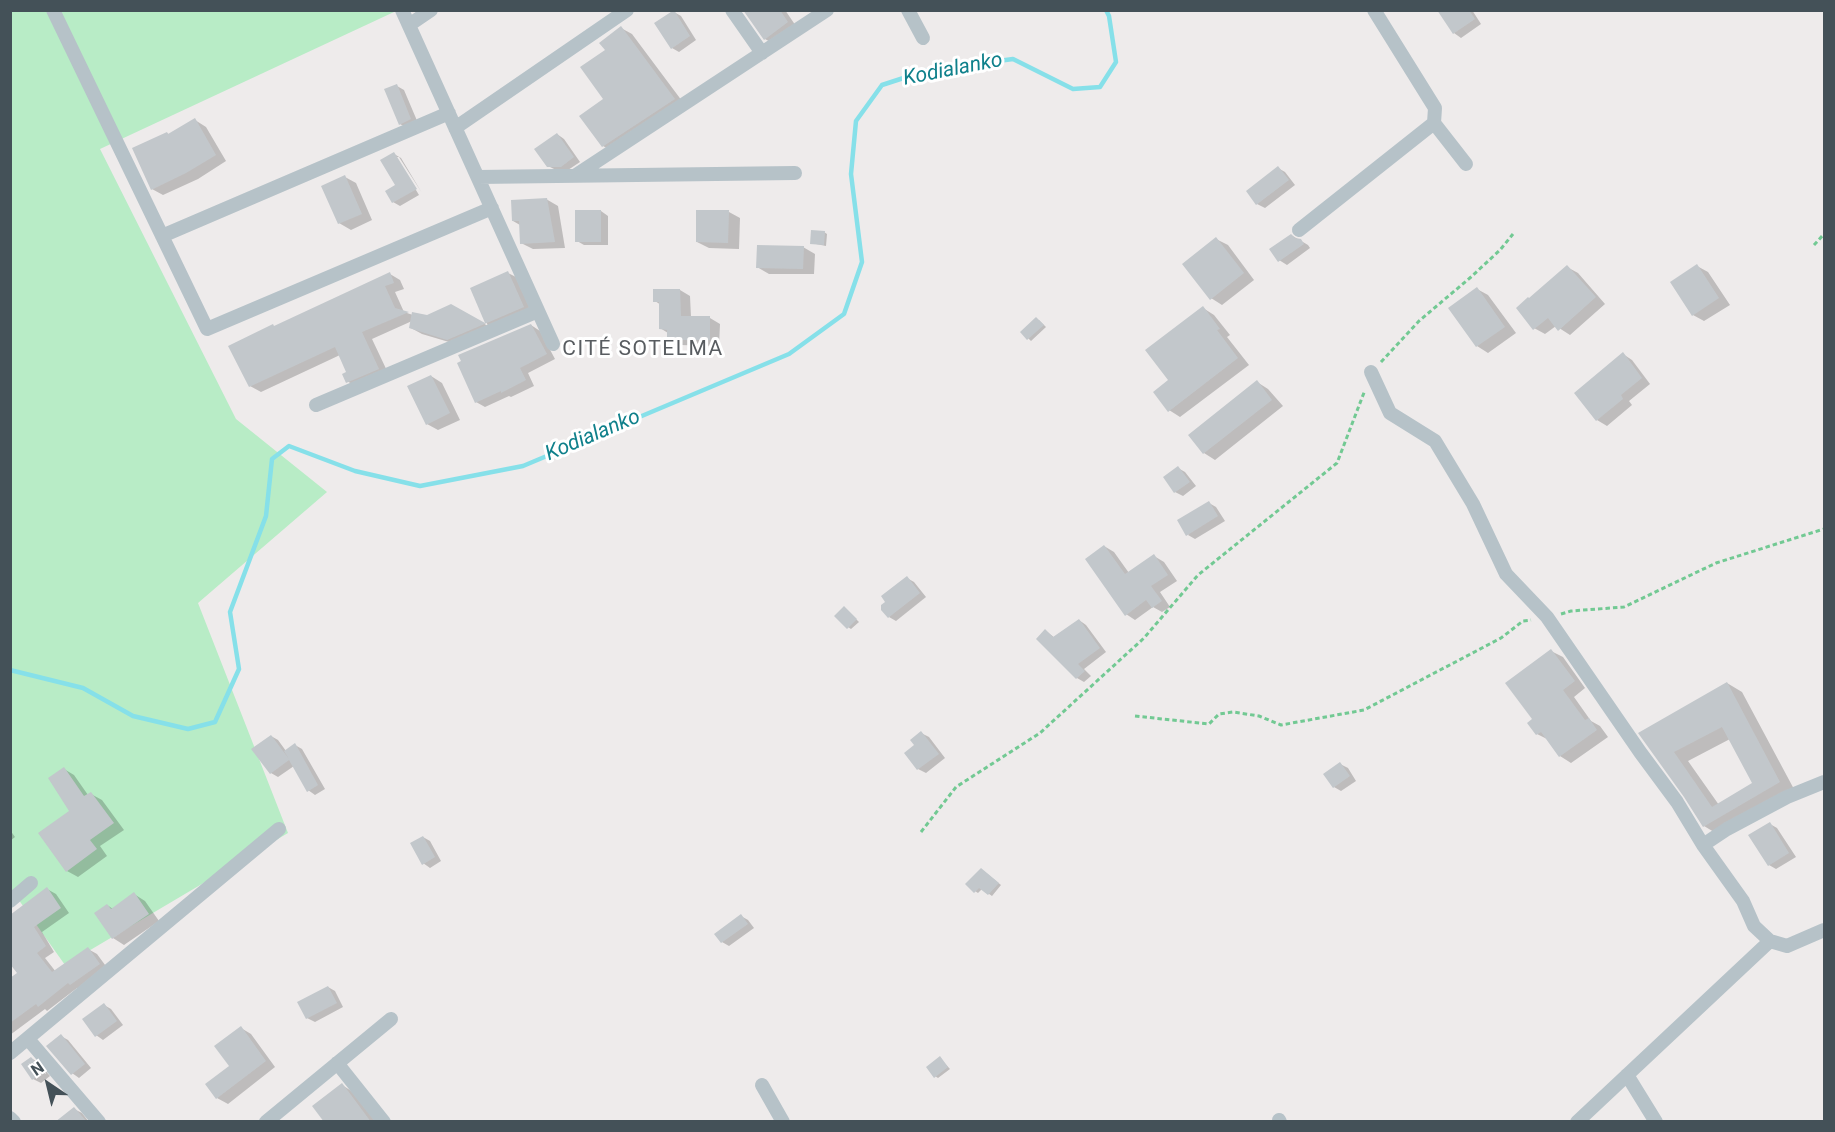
<!DOCTYPE html>
<meta charset="utf-8">
<style>
body{margin:0}
#map{position:relative;width:1835px;height:1132px;overflow:hidden;background:#eeebeb;font-family:Roboto,sans-serif}
canvas{display:block}
.frame{position:absolute;inset:0;border:12px solid #445158;pointer-events:none}
.north{position:absolute;left:18px;top:1054px;width:60px;height:60px;-webkit-text-stroke:4px #fff;paint-order:stroke;rotate:325deg;font-size:16px;font-weight:700;line-height:24px;text-align:center;color:#445158}
.north::after{content:'';display:block;margin:auto;width:21px;height:27px;background:#445158;clip-path:polygon(50% 0,100% 100%,50% 72%,0 100%)}
</style>
<div id="map">
<canvas width="1835" height="1132"></canvas>
<div class="frame"></div>
<div class="north">N</div>
</div>
<script>
const ctx = document.querySelector('canvas').getContext('2d');
ctx.lineJoin = 'round';
function fillPath(path, color) {
  ctx.fillStyle = color;
  ctx.fill(path, 'evenodd');
}
function shape(rows) {
  const path = new Path2D();
  for (const r of rows) {
    path.moveTo(r[0], r[1]);
    for (let i = 2; i < r.length; i += 2) path.lineTo(r[i], r[i + 1]);
  }
  return path;
}
function strokePath(path, color, width, dash) {
  ctx.strokeStyle = color;
  ctx.lineWidth = width;
  ctx.lineCap = dash ? 'butt' : 'round';
  ctx.setLineDash(dash || []);
  ctx.stroke(path);
}
function write(font, color, halo, rows, align = 'center') {
  ctx.font = font + ' Roboto,sans-serif';
  ctx.lineWidth = 6;
  ctx.setLineDash([]);
  ctx.textBaseline = 'middle';
  ctx.strokeStyle = halo;
  ctx.fillStyle = color;
  for (const [text, x, y, turn = 0] of rows) {
    ctx.save();
    ctx.translate(x, y);
    ctx.rotate((+turn || 0) * Math.PI / 180);
    ctx.textAlign = isNaN(turn) ? turn : align;
    if (halo) ctx.strokeText(text, 0, 0);
    ctx.fillText(text, 0, 0);
    ctx.restore();
  }
}
fillPath(shape([
 [393,10,394,12,100,149,236,419,327,492,198,603,288,833,65,965,11,889,10,11]
]), '#b8ecc6');
fillPath(shape([
 [745,10,785,10,798,29,776,45,765,39],
 [1447,10,1472,10,1481,24,1461,38,1454,33,1441,14],
 [674,12,681,16,696,40,679,52,672,48],
 [621,28,632,34,685,105,614,152,603,146,607,51],
 [397,86,404,90,418,123,407,128,400,124],
 [195,120,206,127,226,161,198,179,163,195,152,189,167,133,170,135],
 [557,134,564,139,580,162,568,170,556,170,548,166],
 [394,154,401,158,422,193,399,157,396,157,419,195,400,206,393,202,398,186],
 [1278,168,1285,172,1295,185,1265,208,1257,204,1248,192],
 [345,177,356,183,372,220,351,230,339,223],
 [546,199,558,206,565,248,533,249,521,243,520,225,513,221],
 [601,211,608,216,608,245,584,245,577,241],
 [729,212,740,218,739,249,709,248,697,242],
 [824,232,827,234,826,246,811,243],
 [1291,235,1308,245,1310,248,1287,265,1279,260],
 [1216,239,1228,245,1254,280,1222,305,1211,298],
 [803,247,815,254,814,274,769,274,757,267],
 [1697,266,1708,272,1730,305,1704,321,1693,315],
 [1567,267,1578,273,1605,304,1570,335,1556,326,1545,334,1534,328,1530,300],
 [508,273,520,279,534,314,459,345,422,334,411,328,412,321,372,339,389,375,358,388,347,381,348,373,340,355,261,392,250,386,275,327,390,274,400,280,404,289,395,292,404,312,413,315,427,317,451,305,488,326,472,288],
 [1477,289,1488,295,1516,333,1488,353,1477,346,1450,308],
 [680,290,690,296,691,317,710,318,720,324,719,346,679,345,668,339,668,333,660,328,661,305,655,301],
 [1203,308,1214,315,1230,335,1227,337,1249,365,1180,417,1169,410,1170,381],
 [1039,320,1046,327,1031,341,1022,332],
 [531,325,540,331,555,359,528,373,534,386,511,397,509,396,485,407,476,402],
 [1623,354,1632,360,1650,384,1629,401,1632,405,1607,426,1597,420],
 [431,376,442,383,460,420,438,430,427,424],
 [1257,382,1268,389,1283,406,1215,460,1204,453,1190,436],
 [1178,468,1185,472,1196,486,1183,496,1175,492],
 [1209,503,1216,507,1225,521,1195,539,1188,535],
 [1104,546,1114,552,1129,573,1154,556,1164,562,1177,581,1160,592,1170,607,1162,612,1153,607,1135,620,1126,614],
 [907,578,914,582,926,597,896,621,889,617],
 [847,610,859,622,851,629,848,627],
 [1079,620,1086,625,1106,652,1084,669,1091,676,1084,682,1077,678,1046,631,1055,638],
 [1551,651,1563,657,1585,688,1574,697,1591,721,1600,726,1608,737,1571,763,1560,756,1549,740,1537,734,1534,720],
 [1727,683,1742,692,1795,791,1719,835,1704,826,1686,796,1640,733],
 [1730,739,1754,784,1719,805,1688,761],
 [921,733,929,737,945,758,926,773,918,769,906,753,916,745],
 [271,736,278,740,286,751,295,745,302,749,325,789,315,795,308,790,294,766,278,777,271,773],
 [1340,764,1348,768,1356,781,1341,791,1334,787],
 [64,769,74,775,88,795,91,794,102,800,124,830,100,846,107,856,78,877,67,871,71,811],
 [1770,824,1777,828,1796,857,1776,869,1769,865],
 [10,830,15,837,10,841],
 [423,837,430,841,441,861,430,868,423,863],
 [985,872,1001,885,992,896,982,889,978,893,975,891],
 [47,889,56,894,69,913,42,932,54,952,45,958,56,972,88,949,97,954,108,969,80,989,77,988,47,1011,45,1009,10,1035,10,980,19,973,10,962],
 [134,894,145,901,159,921,124,945,113,938,107,905,113,909],
 [741,916,748,920,754,928,729,946,722,942,716,934],
 [328,987,335,991,343,1007,315,1022,307,1018],
 [104,1005,111,1009,123,1025,103,1040,96,1035],
 [241,1028,251,1034,275,1067,228,1104,217,1098,231,1067],
 [61,1036,68,1040,91,1068,79,1078,72,1073],
 [31,1058,39,1063,50,1076,41,1083,33,1079],
 [940,1058,950,1069,938,1078,935,1076],
 [342,1085,353,1092,376,1122,325,1122],
 [74,1109,82,1113,89,1122,58,1122]
]), '#0003');
strokePath(shape([
 [10,670,83,688,133,716,188,729,215,722,239,669,230,612,266,516,272,459,289,446,355,471,420,486,523,466,789,354,844,314,862,262,851,174,856,121,882,85,925,71,1013,59,1073,89,1100,87,1116,62,1109,16,1106,10]
]), '#86e0e9', 4.5);
fillPath(shape([
 [674,10,690,36,671,49,654,23],
 [743,10,780,10,788,22,764,40],
 [1437,10,1469,10,1475,19,1453,34],
 [621,26,675,99,602,147,579,116,603,99,580,67,605,50,599,43],
 [397,84,411,119,399,125,384,89],
 [195,118,216,155,186,173,151,190,132,148,167,132,168,134],
 [557,133,574,157,561,167,547,167,534,149],
 [394,152,417,189,392,203,385,191,395,185,380,160],
 [1278,166,1289,180,1256,205,1246,191],
 [345,175,362,214,338,224,321,186],
 [547,198,555,242,520,244,519,221,512,221,511,200],
 [575,210,601,210,601,242,575,242],
 [696,210,729,210,728,243,696,242],
 [811,230,825,231,824,245,810,244],
 [1291,234,1295,238,1301,239,1304,244,1278,262,1269,249],
 [1216,237,1244,273,1210,300,1182,264],
 [757,245,804,246,803,269,756,268],
 [1697,264,1719,298,1692,316,1670,282],
 [1567,265,1596,297,1558,331,1548,318,1533,330,1516,308,1528,297,1529,298],
 [508,271,524,307,447,340,409,328,412,312,427,315,451,304,485,323,470,288],
 [390,272,394,283,385,286,395,308,409,312,362,332,379,369,346,383,342,374,346,372,335,347,249,387,228,346,273,324,274,326],
 [1477,287,1505,327,1476,347,1448,308],
 [653,289,680,289,681,316,710,316,710,340,667,340,667,330,659,329,659,302,653,302],
 [1203,306,1220,329,1217,330,1238,358,1168,412,1153,392,1168,380,1145,350],
 [1036,317,1044,325,1027,340,1020,332],
 [531,324,547,354,520,368,526,380,501,393,501,391,475,403,457,363,461,361,458,355],
 [1623,352,1642,378,1621,395,1623,399,1596,421,1574,393],
 [431,375,450,413,426,425,407,386],
 [1257,380,1272,400,1203,454,1188,435],
 [1178,466,1190,482,1174,493,1163,477],
 [1209,501,1218,516,1186,536,1177,520],
 [1104,545,1125,574,1154,554,1168,575,1151,586,1162,601,1152,608,1146,600,1125,616,1085,559],
 [907,576,920,593,888,618,881,610,881,605,885,602,881,596],
 [844,606,857,619,847,629,834,616],
 [1079,619,1100,648,1078,664,1085,671,1076,679,1036,639,1045,629,1053,637],
 [1551,649,1575,681,1563,690,1585,720,1589,718,1597,730,1559,757,1541,732,1536,735,1527,723,1532,719,1505,683],
 [1727,682,1780,782,1703,827,1684,797,1638,733],
 [1722,727,1752,783,1712,807,1674,752],
 [921,731,939,754,917,770,904,753,914,745,910,740],
 [271,735,289,759,284,751,295,743,318,785,307,792,289,760,270,774,251,749],
 [1340,762,1350,776,1333,788,1323,774],
 [64,767,84,796,91,792,114,823,90,840,97,849,66,872,38,833,69,811,48,778],
 [1770,822,1789,853,1768,866,1748,835],
 [423,836,435,857,422,865,410,843],
 [981,868,999,883,988,895,979,888,974,893,965,884],
 [47,887,61,908,34,927,46,946,37,953,52,972,88,947,100,964,70,985,68,983,38,1007,36,1004,10,1023,10,978,17,973,10,964,10,915],
 [134,892,149,914,112,939,94,913,107,904,111,909],
 [741,914,748,924,721,943,714,934],
 [328,986,337,1003,306,1019,297,1002],
 [104,1003,117,1021,95,1037,82,1019],
 [241,1026,266,1061,216,1099,205,1084,229,1066,214,1046],
 [61,1034,85,1064,71,1075,46,1046],
 [940,1056,948,1067,934,1078,926,1067],
 [31,1057,44,1072,32,1080,21,1064],
 [342,1083,354,1099,371,1122,324,1122,312,1106],
 [74,1107,87,1122,55,1122]
]), '#c2c7cb');
strokePath(shape([
 [1814,245,1824,234],
 [1381,362,1419,321,1471,277,1500,250,1513,234],
 [1561,614,1571,611,1624,607,1716,563,1824,529],
 [1135,716,1209,724,1219,714,1233,712,1259,716,1281,725,1364,710,1501,638,1523,621,1531,620],
 [921,832,956,787,1040,733,1144,638,1198,575,1337,463,1365,390]
]), '#72c993', 3, [4.5, 3]);
strokePath(shape([
 [53,10,207,329,492,208],
 [402,10,553,344],
 [732,10,762,53],
 [908,10,923,38],
 [1374,10,1435,108,1434,123,1466,164],
 [409,25,431,10],
 [455,128,627,10],
 [576,175,827,10],
 [478,177,795,173],
 [1299,230,1434,123],
 [162,236,449,113],
 [1371,372,1390,413,1435,441,1473,504,1506,574,1547,617,1640,752,1677,802,1703,845,1743,901,1754,926,1770,941,1787,946,1824,930],
 [316,405,538,311],
 [1703,845,1727,829,1787,797,1824,782],
 [10,901,31,883],
 [28,1039,99,1122],
 [10,1053,279,829],
 [337,1063,384,1122],
 [1627,1075,1656,1122],
 [762,1085,783,1122],
 [10,1118,14,1122],
 [1279,1120,1280,1122],
 [266,1122,391,1019],
 [1577,1122,1770,941]
]), '#b6c2c8', 14);
write('italic 21px', '#0f808b', '#fff', [
 ["Kodialanko",953,70,-11],
 ["Kodialanko",593,436,-23]
]);
ctx.letterSpacing = '1.5px';
write('21px', '#585c60', '#fff', [
 ["CITÉ SOTELMA",643,350]
]);
ctx.letterSpacing = '0px';
</script>
